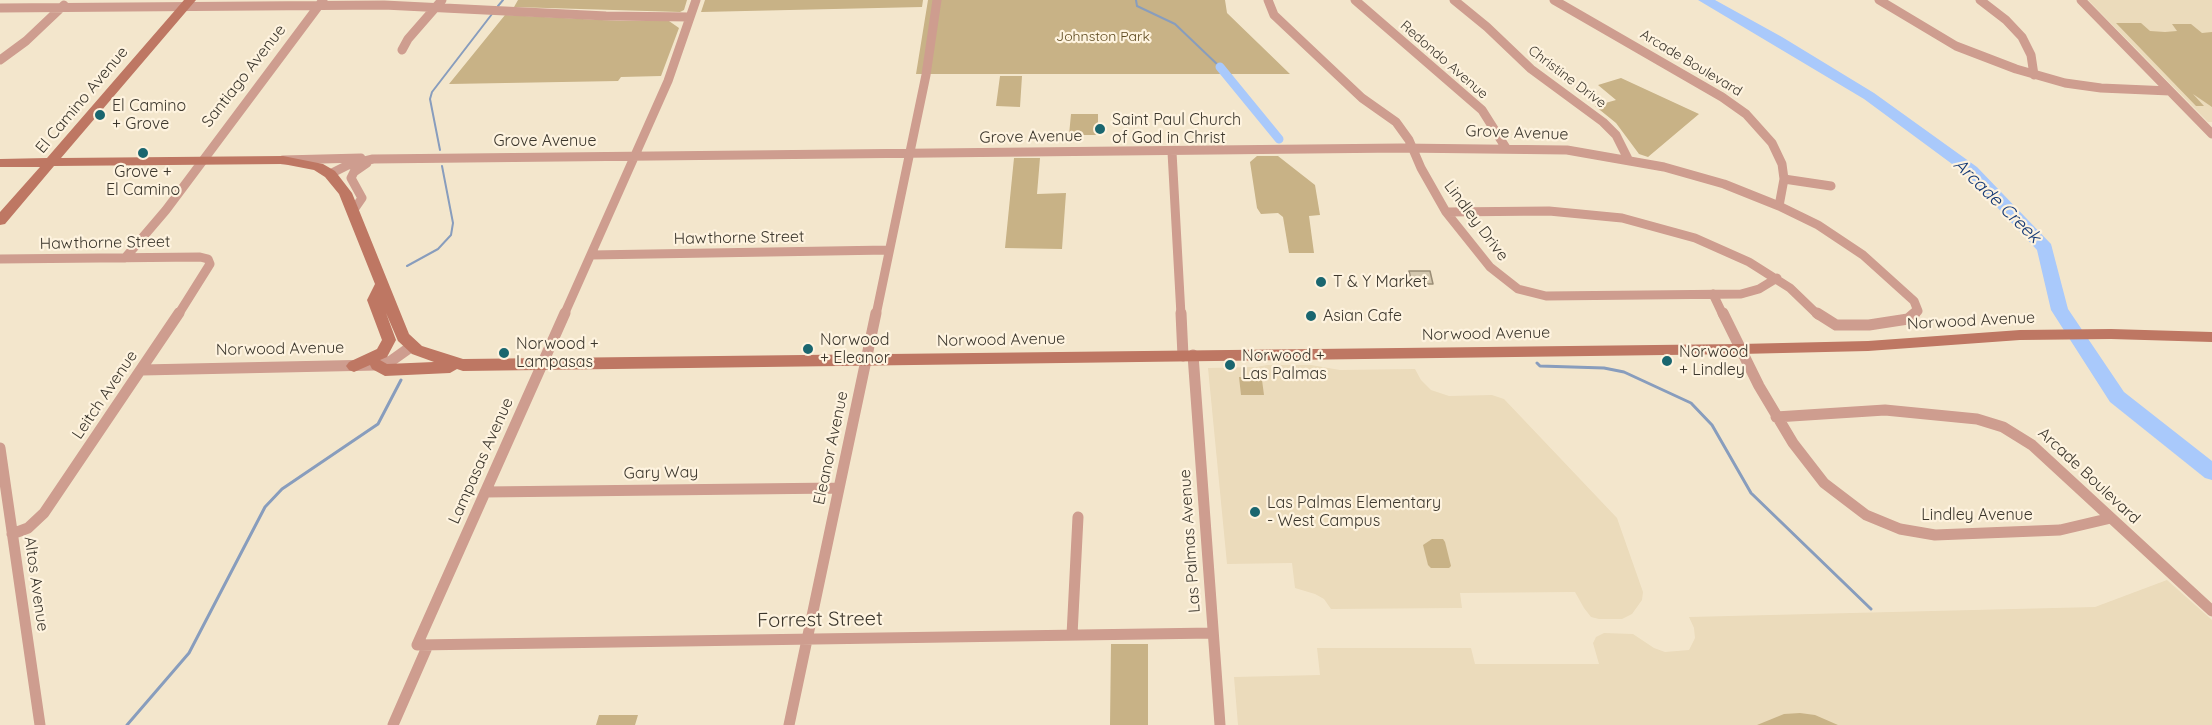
<!DOCTYPE html>
<style>
body{margin:0}
canvas{display:block;background:#f3e6cc}
</style>
<canvas width="2212" height="725"></canvas>
<script>
const ctx = document.querySelector('canvas').getContext('2d');
ctx.lineJoin = 'round';
function fillPath(path, color) {
  ctx.fillStyle = color;
  ctx.fill(path, 'evenodd');
}
function shape(rows) {
  const path = new Path2D();
  for (const r of rows) {
    path.moveTo(r[0], r[1]);
    for (let i = 2; i < r.length; i += 2) path.lineTo(r[i], r[i + 1]);
  }
  return path;
}
function strokePath(path, color, width, dash) {
  ctx.strokeStyle = color;
  ctx.lineWidth = width;
  ctx.lineCap = dash ? 'butt' : 'round';
  ctx.setLineDash(dash || []);
  ctx.stroke(path);
}
function write(font, color, halo, rows, align = 'center') {
  ctx.font = font + ' Quicksand,sans-serif';
  ctx.lineWidth = 4.5;
  ctx.setLineDash([]);
  ctx.textBaseline = 'middle';
  ctx.strokeStyle = halo;
  ctx.fillStyle = color;
  for (const [text, x, y, turn = 0] of rows) {
    ctx.save();
    ctx.translate(x, y);
    ctx.rotate((+turn || 0) * Math.PI / 180);
    ctx.textAlign = isNaN(turn) ? turn : align;
    if (halo) ctx.strokeText(text, 0, 0);
    ctx.fillText(text, 0, 0);
    ctx.restore();
  }
}
fillPath(shape([
 [2088,0,2212,0,2212,122,2208,122],
 [1267,365,1311,365,1340,370,1415,369,1421,380,1431,390,1449,396,1492,395,1504,399,1617,518,1643,592,1642,600,1632,614,1622,619,1599,619,1591,617,1584,608,1575,592,1460,593,1462,608,1459,608,1331,609,1324,599,1315,594,1295,588,1292,563,1227,564,1208,368,1256,367],
 [2167,580,2212,620,2212,725,1238,725,1234,677,1320,675,1317,648,1471,648,1475,664,1599,664,1593,643,1596,637,1604,633,1633,634,1654,648,1665,652,1689,650,1695,638,1694,628,1689,617,2095,607]
]), '#ebdbbb');
fillPath(shape([
 [518,0,687,0,684,10,680,12,514,7],
 [705,0,923,0,922,7,701,12],
 [928,0,1225,0,1227,13,1290,74,916,74],
 [505,15,621,21,669,21,679,28,661,76,621,77,618,81,449,84],
 [2116,23,2141,23,2150,31,2165,32,2177,31,2172,24,2191,24,2202,33,2212,32,2212,107,2193,94,2204,106,2196,106],
 [1000,76,1022,76,1020,107,996,106],
 [1621,78,1699,114,1648,157,1639,154,1616,123,1595,106,1616,100,1598,85],
 [1071,114,1098,114,1098,135,1069,135],
 [1257,156,1278,156,1315,185,1320,215,1309,216,1314,253,1289,253,1283,217,1278,213,1261,214,1257,208,1250,162],
 [1014,158,1040,158,1037,194,1066,193,1062,249,1005,248],
 [1239,377,1262,380,1264,395,1241,395],
 [1432,539,1443,539,1445,542,1451,566,1449,568,1431,568,1428,565,1423,545],
 [1111,644,1148,644,1148,725,1110,725],
 [1800,713,1815,715,1838,725,1757,725,1784,714],
 [599,715,638,715,635,725,596,725]
]), '#c8b286');
strokePath(shape([
 [1136,0,1137,6,1175,24,1220,67],
 [498,6,503,0],
 [440,150,430,99,432,92,492,14],
 [407,266,438,249,451,235,453,223,442,166]
]), '#889dbd', 2);
strokePath(shape([
 [1537,363,1540,366,1604,368,1624,372,1691,403,1712,425,1751,493,1871,609],
 [127,725,189,653,265,507,282,489,378,424,401,380]
]), '#889dbd', 3);
strokePath(shape([
 [1220,67,1279,139]
]), '#a9c9fb', 9);
fillPath(shape([
 [1698,0,1715,0,1782,37,1874,93,1977,167,2051,244,2068,309,2124,392,2212,461,2212,480,2205,478,2110,402,2051,310,2037,250,1967,175,1864,99,1698,0]
]), '#a9c9fb');
const building = shape([
 [1409,271,1430,271,1433,284,1412,284,1409,271]
]);
fillPath(building, '#d3c7ae');
strokePath(building, '#9b8e77', 1.5);
strokePath(shape([
 [1268,0,1274,15,1362,98,1396,122,1409,140,1421,168,1446,212,1490,267,1518,289,1546,296,1741,294,1759,289,1777,278],
 [1355,0,1482,110,1506,148],
 [1454,0,1487,27,1531,69,1603,122,1616,135,1628,159],
 [1554,0,1722,97,1746,114,1772,143,1782,164,1784,179,1779,206],
 [1879,0,1956,46,2016,69,2065,83,2101,88,2170,91],
 [1980,0,2006,20,2022,37,2031,55,2034,75],
 [2081,0,2212,134],
 [0,8,384,5,606,16,690,17],
 [402,50,408,39,442,0],
 [0,60,26,41,64,5],
 [1172,152,1181,315],
 [283,160,361,158],
 [330,174,348,165,373,159,1401,148,1567,150,1664,167,1724,184,1779,206,1818,225,1863,255,1914,301,1918,311,1914,315],
 [1784,179,1831,186],
 [353,211,362,198,351,178,354,172,367,163],
 [1446,212,1549,211,1622,218,1695,238,1749,262,1790,288,1818,315],
 [591,255,888,250],
 [125,258,166,210,323,0],
 [0,259,200,257,208,259,210,264,178,315],
 [1713,294,1723,315],
 [564,315,668,81,696,0],
 [876,315,926,75,937,0]
]), '#ce9d8f', 9);
strokePath(shape([
 [565,313,417,645,1213,633],
 [1181,313,1183,356],
 [1723,313,1759,386,1793,443,1824,483,1866,515,1900,529,1935,535,2060,530,2111,518],
 [1817,313,1836,325,1869,325,1908,319,1915,313],
 [1193,355,1220,725],
 [142,370,377,365,391,361,412,346],
 [1776,417,1885,410,1977,419,2003,427,2032,445,2212,611],
 [0,448,40,725],
 [485,492,837,488],
 [12,534,28,528,44,513,179,313],
 [1072,635,1078,517],
 [393,725,428,645],
 [789,725,876,313]
]), '#ce9d8f', 11);
fillPath(shape([
 [184,0,196,0,61,158,283,156,323,164,335,171,352,193,409,334,422,346,463,359,1740,344,1868,341,2020,330,2111,329,2212,332,2212,342,2111,339,2020,340,1868,351,1740,354,463,371,457,369,450,373,385,376,372,369,370,365,354,372,349,370,346,366,349,362,377,349,382,340,367,300,375,284,339,194,325,177,314,170,283,164,54,166,5,224,0,225,0,212,40,167,0,167,0,159,47,158,184,0],
 [386,313,398,341,412,354,434,362,387,364,380,360,387,357,396,340,386,313]
]), '#be7763');
for (const [x, y, r, color] of [
 [100,115,6,"#1a666f"],
 [1100,129,6,"#1a666f"],
 [143,153,6,"#1a666f"],
 [1321,282,6,"#1a666f"],
 [1311,316,6,"#1a666f"],
 [808,349,6,"#1a666f"],
 [504,353,6,"#1a666f"],
 [1667,361,6,"#1a666f"],
 [1230,365,6,"#1a666f"],
 [1255,512,6,"#1a666f"]
]) {
  const dot = new Path2D();
  dot.arc(x, y, r, 0, 2 * Math.PI);
  ctx.fillStyle = color;
  ctx.fill(dot);
  strokePath(dot, '#fef3df', 2);
}
write('14px', '#5c481d', '#fef3df', [
 ["Johnston Park",1103,37]
]);
write('14px', '#3c372d', '#fef3df', [
 ["Redondo Avenue",1444,60,41],
 ["Arcade Boulevard",1691,63,31],
 ["Christine Drive",1567,77,37]
]);
write('16px', '#3c372d', '#fef3df', [
 ["Santiago Avenue",244,76,-52],
 ["El Camino Avenue",82,100,-50],
 ["Grove Avenue",1517,133,2],
 ["Grove Avenue",1031,137,-1],
 ["Grove Avenue",545,141],
 ["Lindley Drive",1476,221,53],
 ["Hawthorne Street",739,238,-1],
 ["Hawthorne Street",105,243,-1],
 ["Norwood Avenue",1971,321,-3],
 ["Norwood Avenue",1486,334,-1],
 ["Norwood Avenue",1001,340,-1],
 ["Norwood Avenue",280,349,-1],
 ["Leitch Avenue",105,395,-56],
 ["Eleanor Avenue",831,448,-78],
 ["Lampasas Avenue",481,461,-66],
 ["Gary Way",661,473,-1],
 ["Arcade Boulevard",2089,476,43],
 ["Lindley Avenue",1977,515],
 ["Las Palmas Avenue",1190,541,-94],
 ["Altos Avenue",36,584,82]
]);
write('16px', '#3c372d', '#fef3df', [
 ["El Camino",112,106],
 ["+ Grove",112,124],
 ["Saint Paul Church",1112,120],
 ["of God in Christ",1112,138],
 ["Grove +",143,172,"center"],
 ["El Camino",143,190,"center"],
 ["T & Y Market",1333,282],
 ["Asian Cafe",1323,316],
 ["Norwood",820,340],
 ["+ Eleanor",820,358],
 ["Norwood +",516,344],
 ["Lampasas",516,362],
 ["Norwood",1679,352],
 ["+ Lindley",1679,370],
 ["Norwood +",1242,356],
 ["Las Palmas",1242,374],
 ["Las Palmas Elementary",1267,503],
 ["- West Campus",1267,521]
], 'left');
write('italic 18px', '#173b76', '#fef3df', [
 ["Arcade Creek",1997,201,44]
]);
write('20px', '#3c372d', '#fef3df', [
 ["Forrest Street",820,620,-1]
]);
</script>
